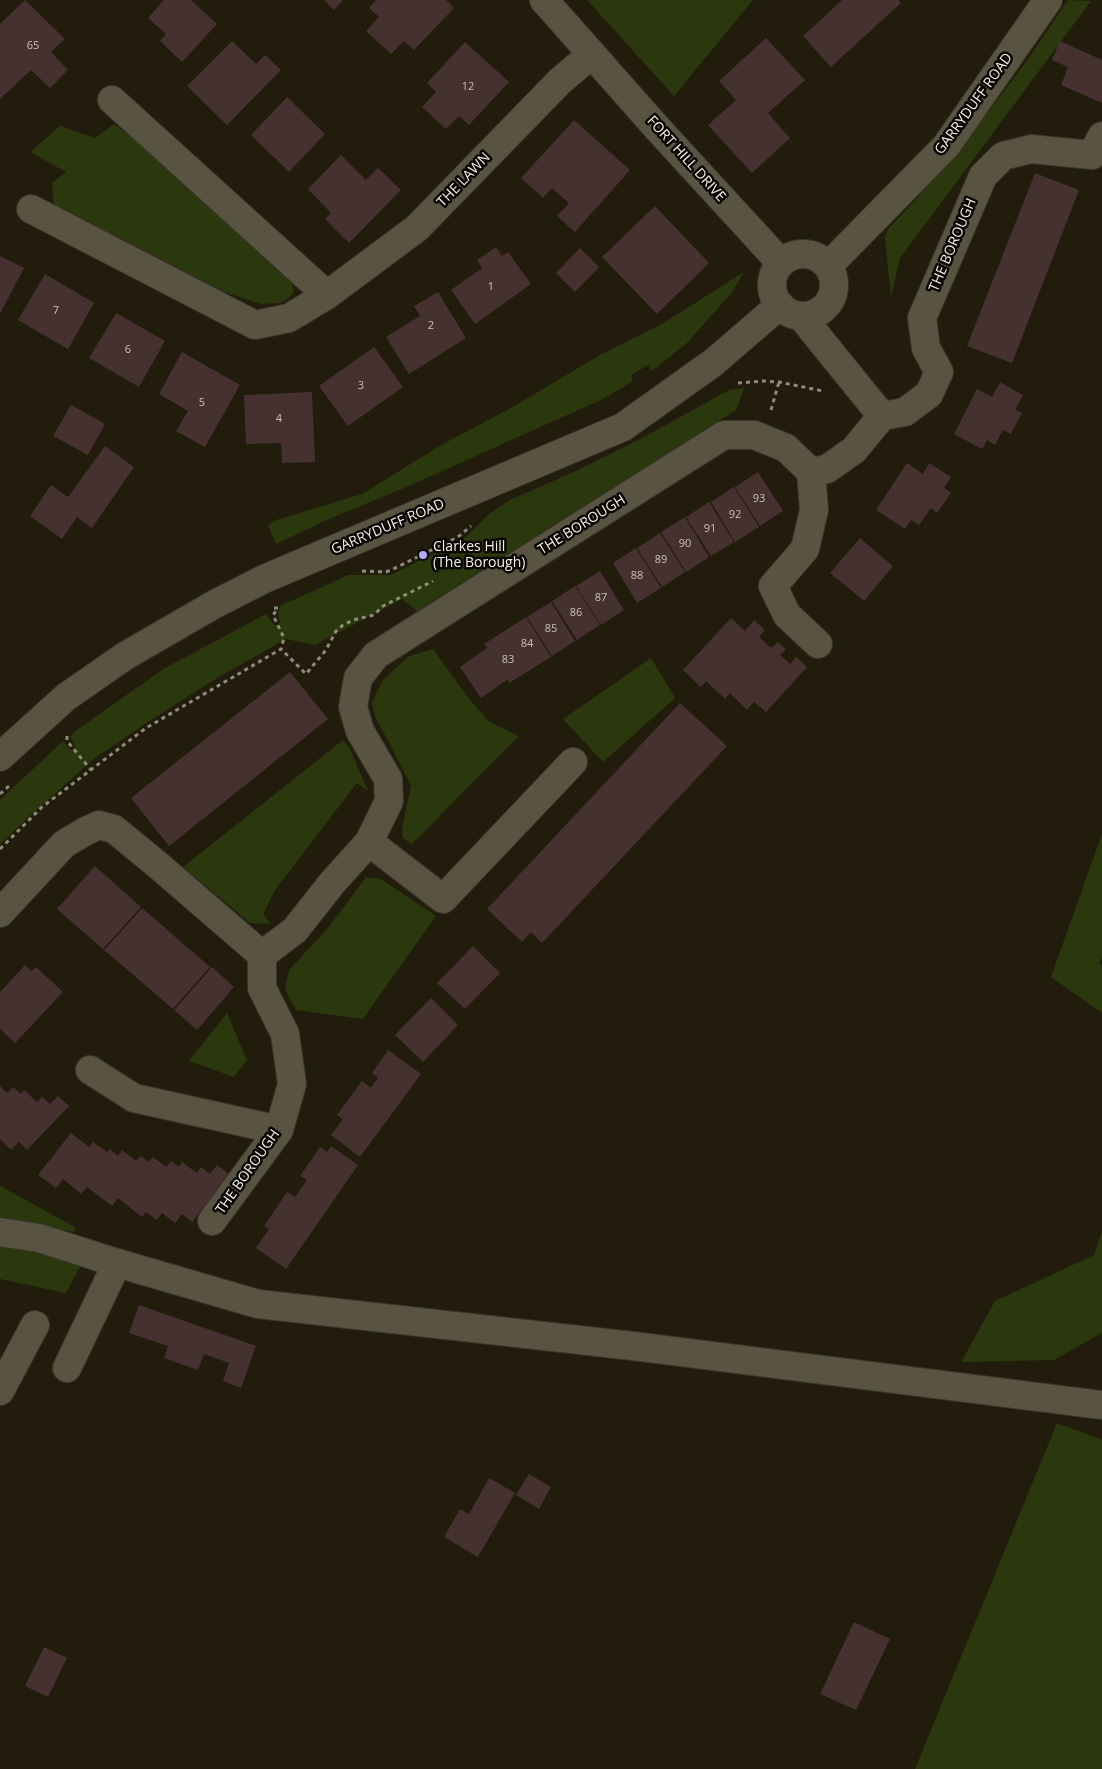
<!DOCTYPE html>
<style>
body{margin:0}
canvas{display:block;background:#211c0c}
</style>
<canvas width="1102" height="1769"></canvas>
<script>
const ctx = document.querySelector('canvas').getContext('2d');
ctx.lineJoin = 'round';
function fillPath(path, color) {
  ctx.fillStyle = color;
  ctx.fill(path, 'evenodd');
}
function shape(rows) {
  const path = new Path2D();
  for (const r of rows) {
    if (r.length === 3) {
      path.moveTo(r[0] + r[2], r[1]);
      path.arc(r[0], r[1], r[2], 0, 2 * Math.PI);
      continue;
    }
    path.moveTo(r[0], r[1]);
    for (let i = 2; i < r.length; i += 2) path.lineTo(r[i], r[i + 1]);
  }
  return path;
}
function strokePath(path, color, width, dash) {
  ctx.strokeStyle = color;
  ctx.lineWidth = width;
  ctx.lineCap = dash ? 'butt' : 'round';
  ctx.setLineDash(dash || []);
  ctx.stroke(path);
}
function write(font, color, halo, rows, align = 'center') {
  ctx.font = font + ' "Open Sans",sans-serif';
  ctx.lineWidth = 5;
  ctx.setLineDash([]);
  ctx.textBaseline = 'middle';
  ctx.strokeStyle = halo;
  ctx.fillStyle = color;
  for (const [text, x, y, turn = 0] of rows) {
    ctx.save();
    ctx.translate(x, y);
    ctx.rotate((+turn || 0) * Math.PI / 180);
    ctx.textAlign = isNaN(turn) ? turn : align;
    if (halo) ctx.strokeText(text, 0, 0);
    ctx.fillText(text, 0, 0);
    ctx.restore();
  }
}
fillPath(shape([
 [587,0,753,0,674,96],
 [1068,0,1091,1,900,258,891,297,885,238,888,229,910,206,982,120,1026,62],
 [114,124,162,159,290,275,294,291,290,297,280,303,261,304,218,290,155,259,54,206,52,183,66,172,30,152,60,126,95,138],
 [744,272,733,291,687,343,652,371,648,365,631,375,633,381,605,398,409,486,329,519,276,544,268,526,273,521,362,494,443,444,511,408,600,355,662,324],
 [744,388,736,410,417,611,402,599,315,645,286,639,217,678,151,720,95,758,23,822,0,845,0,800,63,741,71,751,75,746,70,737,74,732,165,668,266,614,275,626,280,623,278,614,280,606,348,575,391,575,466,537,489,514,508,501,578,470,644,437,729,390],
 [433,649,470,700,488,721,519,736,412,844,403,838,402,829,411,785,375,716,372,702,383,680,409,656],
 [651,658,675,698,603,762,563,719],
 [343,740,350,749,368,791,357,783,275,890,263,914,271,924,250,923,183,867],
 [1102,834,1102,958,1099,963,1102,965,1102,1013,1051,977],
 [366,877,381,879,436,916,363,1019,296,1010,285,990,289,970,328,928],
 [227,1013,247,1060,234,1077,189,1061],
 [0,1186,75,1227,74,1232,0,1217],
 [1102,1232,1102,1333,1054,1360,961,1362,995,1301,1094,1255],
 [0,1239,82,1263,66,1293,0,1279],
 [1057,1423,1102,1440,1102,1769,915,1769]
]), '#2b370d');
fillPath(shape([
 [25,0,65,39,51,52,68,70,50,88,31,70,0,99,0,24],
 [164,0,191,0,217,24,182,62,160,41,166,34,148,18],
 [324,0,343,0,334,10],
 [376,0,446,0,454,8,414,50,404,41,391,54,366,31,379,17,369,8],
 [842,0,898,0,901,3,831,67,803,36],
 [766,38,805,80,768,113,790,138,752,173,708,125,736,100,719,81],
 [232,41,256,64,265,55,281,70,227,125,187,86],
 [1060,41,1102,60,1102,103,1061,85,1068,67,1052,60],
 [465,42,509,82,469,125,459,116,446,129,422,107,436,92,427,83],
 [287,97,325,134,289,172,251,135],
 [574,120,630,170,575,232,557,216,569,203,552,188,543,198,521,178],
 [341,155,366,180,378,168,401,190,349,243,325,219,331,213,308,189],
 [1035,173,1079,190,1012,363,967,346],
 [655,206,709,263,657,314,602,257],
 [496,247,502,256,508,252,531,284,475,324,451,290,482,268,477,260],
 [580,248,599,267,575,292,556,273],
 [0,256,24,268,0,314],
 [45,274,94,303,68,349,18,320],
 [438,292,466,338,409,374,386,337,420,316,414,306],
 [116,313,165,341,139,387,89,358],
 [374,347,403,387,348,426,319,386],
 [182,352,240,385,205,447,176,431,188,411,159,394],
 [1000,382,1023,395,1015,410,1022,413,1011,434,1003,430,995,445,987,440,982,449,954,434,977,389,992,397],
 [312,392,315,462,282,463,281,443,246,444,244,395],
 [71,405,105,424,88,455,53,436],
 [105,446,134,467,92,528,77,517,62,539,30,516,51,485,68,497],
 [907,463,923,474,929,463,951,477,944,488,951,493,937,513,931,508,919,525,911,520,905,529,876,510],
 [758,472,783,511,760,526,735,487],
 [734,487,759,527,735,542,711,502],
 [709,502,734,542,711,556,686,517],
 [685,517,709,557,686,572,661,532],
 [660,533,685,572,662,587,637,548],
 [860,538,893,566,864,601,830,573],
 [636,548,661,588,637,603,613,563],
 [600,571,624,610,601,625,576,586],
 [575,586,600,625,577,640,552,601],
 [551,602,575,641,552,656,527,617],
 [526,617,551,657,509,683,508,679,481,698,460,667,487,648,484,644],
 [731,618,745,631,754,620,765,630,759,637,771,648,778,642,786,649,780,655,790,664,796,657,807,667,766,712,754,702,747,710,730,693,725,699,706,681,701,687,683,670],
 [290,672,328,719,169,846,131,798],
 [680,703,727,746,542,943,531,932,522,942,487,909],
 [95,866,141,907,103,949,57,909],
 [142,908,210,967,173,1009,104,950],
 [473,946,500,973,465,1009,437,983],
 [25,965,32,971,36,967,63,992,15,1043,0,1029,0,992],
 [212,967,234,987,197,1030,174,1010],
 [431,998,458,1025,423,1062,395,1035],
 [388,1050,421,1074,360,1157,331,1135,343,1119,337,1115,362,1081,371,1088,378,1078,372,1073],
 [0,1086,7,1093,13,1087,21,1094,24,1090,37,1102,42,1097,50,1104,58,1096,69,1106,27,1150,19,1142,11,1150,0,1139],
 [71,1133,89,1147,93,1142,107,1152,110,1149,118,1156,122,1150,136,1161,141,1156,149,1162,153,1157,166,1167,171,1161,179,1167,182,1162,197,1173,201,1167,210,1174,217,1165,229,1174,192,1222,182,1214,175,1223,162,1213,157,1220,146,1212,142,1217,118,1198,112,1206,87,1187,81,1194,63,1179,56,1188,38,1175],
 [331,1146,358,1165,286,1269,256,1248,269,1229,264,1226,287,1192,295,1197,307,1180,300,1176,320,1147,327,1152],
 [139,1305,256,1346,241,1388,223,1381,229,1363,204,1354,198,1370,164,1358,168,1346,129,1333],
 [529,1474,551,1487,539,1509,516,1495],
 [489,1478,515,1493,478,1557,444,1537,460,1509,469,1514],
 [854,1622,890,1639,856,1710,820,1694],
 [44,1647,67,1658,48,1697,25,1686]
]), '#443130');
const street = shape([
 [544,0,658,129,781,263],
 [112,100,327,295],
 [31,209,255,325,289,318,327,295,417,228,560,81,592,54],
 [882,416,905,412,929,394,939,372,926,348,922,318,983,176,1003,156,1031,149,1092,155,1102,136],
 [811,472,814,510,805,549,773,586,787,615,818,644],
 [369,842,443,899,573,762],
 [0,913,64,844,86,831,99,825,114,829,159,866,262,955],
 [90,1070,134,1098,279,1130],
 [212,1221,279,1130,292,1084,285,1034,262,988,262,955,295,930,332,883,369,842,389,801,388,779,360,731,353,707,358,678,376,655,724,435,754,435,786,448,811,472,827,469,854,450,882,416,801,316],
 [67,1368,117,1263],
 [0,1391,35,1325]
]);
const secondary = shape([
 [803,285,31],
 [828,266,946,146,1048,0],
 [0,757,66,697,125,656,215,604,264,579,623,427,714,362,780,305],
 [0,1232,39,1238,117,1263,258,1304,633,1346,1102,1405]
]);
strokePath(street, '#3a352e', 30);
strokePath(secondary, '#3a352e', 30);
strokePath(shape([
 [738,383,764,381,779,382,823,391],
 [771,410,779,382],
 [362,571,386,572,393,569,458,537,471,526],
 [274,608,278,608,273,615,284,638,281,649],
 [67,736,67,741,91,770],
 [0,794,9,786],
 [0,849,42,807,146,728,281,649,306,674,326,650,336,631,343,625,353,620,374,615,383,606,433,581]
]), '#8f8a7d', 3, [4, 4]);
strokePath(street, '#595342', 28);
strokePath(secondary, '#595342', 28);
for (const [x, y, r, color] of [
 [423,555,5,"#b4acf9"]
]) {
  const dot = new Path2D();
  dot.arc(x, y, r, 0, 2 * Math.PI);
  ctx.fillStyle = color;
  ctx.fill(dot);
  strokePath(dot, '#090703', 2);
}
write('11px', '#c9c1b9', null, [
 ["65",33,46],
 ["12",468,87],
 ["1",491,287],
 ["7",56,311],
 ["2",431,326],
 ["6",128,350],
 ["3",361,386],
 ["5",202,403],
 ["4",279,419],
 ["93",759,499],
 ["92",735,515],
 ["91",710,529],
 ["90",685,544],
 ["89",661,560],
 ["88",637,576],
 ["87",601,598],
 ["86",576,613],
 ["85",551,629],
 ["84",527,644],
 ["83",508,660]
]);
write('14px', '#f5f1e7', '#090703', [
 ["GARRYDUFF ROAD",974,104,-54],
 ["FORT HILL DRIVE",686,159,48],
 ["THE LAWN",464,180,-46],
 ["THE BOROUGH",953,245,-67],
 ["THE BOROUGH",582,525,-32],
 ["GARRYDUFF ROAD",388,527,-23],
 ["THE BOROUGH",248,1172,-55]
]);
write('14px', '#f5f1e7', '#090703', [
 ["Clarkes Hill",433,547],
 ["(The Borough)",433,563]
], 'left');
</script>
